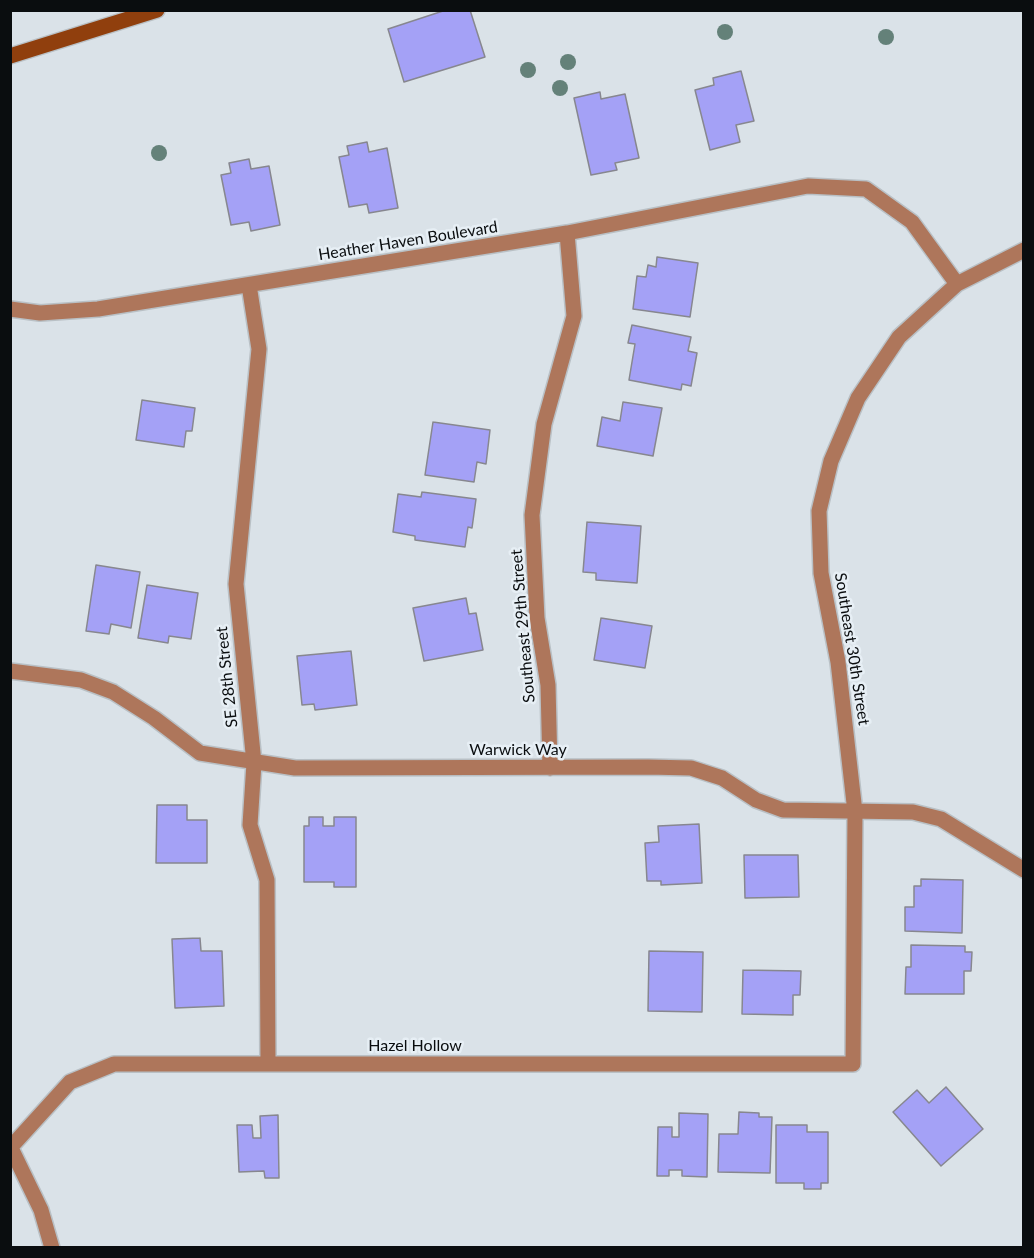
<!DOCTYPE html>
<style>
body{margin:0}
#map{position:relative;width:1034px;height:1258px;overflow:hidden;background:#dae2e8;font-family:Lato,sans-serif}
canvas{display:block}
.frame{position:absolute;inset:0;border:12px solid #0a0d0f;pointer-events:none}
</style>
<div id="map">
<canvas width="1034" height="1258"></canvas>
<div class="frame"></div>
</div>
<script>
const ctx = document.querySelector('canvas').getContext('2d');
ctx.lineJoin = 'round';
function fillPath(path, color) {
  ctx.fillStyle = color;
  ctx.fill(path, 'evenodd');
}
function shape(rows) {
  const path = new Path2D();
  for (const r of rows) {
    path.moveTo(r[0], r[1]);
    for (let i = 2; i < r.length; i += 2) path.lineTo(r[i], r[i + 1]);
  }
  return path;
}
function strokePath(path, color, width, dash) {
  ctx.strokeStyle = color;
  ctx.lineWidth = width;
  ctx.lineCap = dash ? 'butt' : 'round';
  ctx.setLineDash(dash || []);
  ctx.stroke(path);
}
function write(font, color, halo, rows, align = 'center') {
  ctx.font = font + ' Lato,sans-serif';
  ctx.lineWidth = 5;
  ctx.setLineDash([]);
  ctx.textBaseline = 'middle';
  ctx.strokeStyle = halo;
  ctx.fillStyle = color;
  for (const [text, x, y, turn = 0] of rows) {
    ctx.save();
    ctx.translate(x, y);
    ctx.rotate((+turn || 0) * Math.PI / 180);
    ctx.textAlign = isNaN(turn) ? turn : align;
    if (halo) ctx.strokeText(text, 0, 0);
    ctx.fillText(text, 0, 0);
    ctx.restore();
  }
}
const building = shape([
 [446,10,470,10,485,57,404,82,388,29,446,10],
 [741,71,754,121,736,125,740,142,710,150,695,90,714,85,713,78,741,71],
 [600,92,601,99,625,94,639,158,615,163,617,170,591,175,574,98,600,92],
 [367,142,369,152,387,148,398,208,369,213,367,204,349,207,339,157,349,155,347,146,367,142],
 [249,159,251,169,269,166,280,225,251,231,249,222,231,225,221,175,231,173,229,163,249,159],
 [657,257,698,263,690,317,633,309,637,276,646,277,648,265,656,267,657,257],
 [632,325,691,337,688,351,697,353,691,386,682,384,681,390,629,380,635,344,628,343,632,325],
 [142,400,195,408,192,431,186,431,184,447,136,440,142,400],
 [623,402,662,408,653,456,597,446,602,417,620,421,623,402],
 [433,422,490,430,486,464,477,462,474,482,425,475,433,422],
 [422,492,476,499,472,528,468,527,465,547,415,540,415,536,393,532,398,494,421,497,422,492],
 [587,522,641,526,637,583,596,580,596,573,583,572,587,522],
 [96,565,140,572,131,628,111,624,109,634,86,631,96,565],
 [147,585,198,593,191,639,169,636,168,643,138,638,147,585],
 [466,598,469,614,476,613,483,650,424,661,413,608,466,598],
 [601,618,652,626,645,668,594,660,601,618],
 [351,651,357,705,315,710,314,704,302,705,297,656,351,651],
 [157,805,187,805,187,820,207,820,207,863,156,863,157,805],
 [309,817,323,817,323,826,334,826,334,817,356,817,356,887,334,887,334,882,304,882,304,826,309,826,309,817],
 [699,824,702,883,661,885,661,881,647,881,645,843,659,842,658,826,699,824],
 [744,855,798,855,799,897,745,898,744,855],
 [921,879,963,880,962,933,905,931,905,907,914,907,914,886,921,886,921,879],
 [200,938,201,951,222,951,224,1006,175,1008,172,939,200,938],
 [911,945,965,946,965,952,972,952,971,971,964,971,964,994,905,994,906,967,911,967,911,945],
 [649,951,703,952,702,1012,648,1011,649,951],
 [743,970,801,971,800,995,793,995,793,1015,742,1014,743,970],
 [946,1087,983,1129,941,1166,893,1112,917,1090,929,1103,946,1087],
 [739,1112,759,1113,759,1117,772,1117,770,1173,718,1172,719,1134,738,1134,739,1112],
 [679,1113,708,1114,707,1177,682,1176,682,1170,669,1170,669,1176,657,1176,658,1127,672,1127,672,1137,679,1137,679,1113],
 [278,1115,279,1178,265,1178,264,1171,239,1172,237,1125,252,1125,253,1138,261,1138,260,1116,278,1115],
 [776,1125,807,1125,807,1132,828,1132,828,1183,821,1183,821,1189,804,1189,804,1183,776,1183,776,1125]
]);
fillPath(building, '#a4a1f6');
strokePath(building, '#87878f', 1.5);
const street = shape([
 [249,285,259,349,236,584,254,763,250,825,267,880,268,1063],
 [10,309,40,313,98,309,567,233,808,186,866,189,912,222,957,284],
 [10,671,81,680,113,692,154,718,200,753,295,768,648,767,691,768,722,778,756,800,783,810,913,812,941,819,1024,870],
 [550,768,548,685,537,618,532,515,544,424,574,316,567,233],
 [10,1148,70,1082,114,1064,853,1064,855,812,838,662,821,573,819,511,831,461,858,398,899,337,957,284,1024,250],
 [11,1148,41,1210,52,1248]
]);
const secondary = shape([
 [10,56,157,10]
]);
strokePath(street, '#b9c0c5', 18);
strokePath(secondary, '#b9c0c5', 18);
strokePath(street, '#ae765b', 15);
strokePath(secondary, '#903f0d', 15);
ctx.fillStyle = '#648179';
for (const [x, y] of [
 [725,32],
 [886,37],
 [568,62],
 [528,70],
 [560,88],
 [159,153]
]) {
  ctx.beginPath();
  ctx.arc(x, y, 8, 0, 2 * Math.PI);
  ctx.fill();
}
write('16px', '#0a0d0f', '#e7eff5', [
 ["Heather Haven Boulevard",408,241,-9],
 ["Southeast 29th Street",523,626,-95],
 ["Southeast 30th Street",852,649,81],
 ["SE 28th Street",227,677,-96],
 ["Warwick Way",518,750],
 ["Hazel Hollow",415,1046]
]);
</script>
